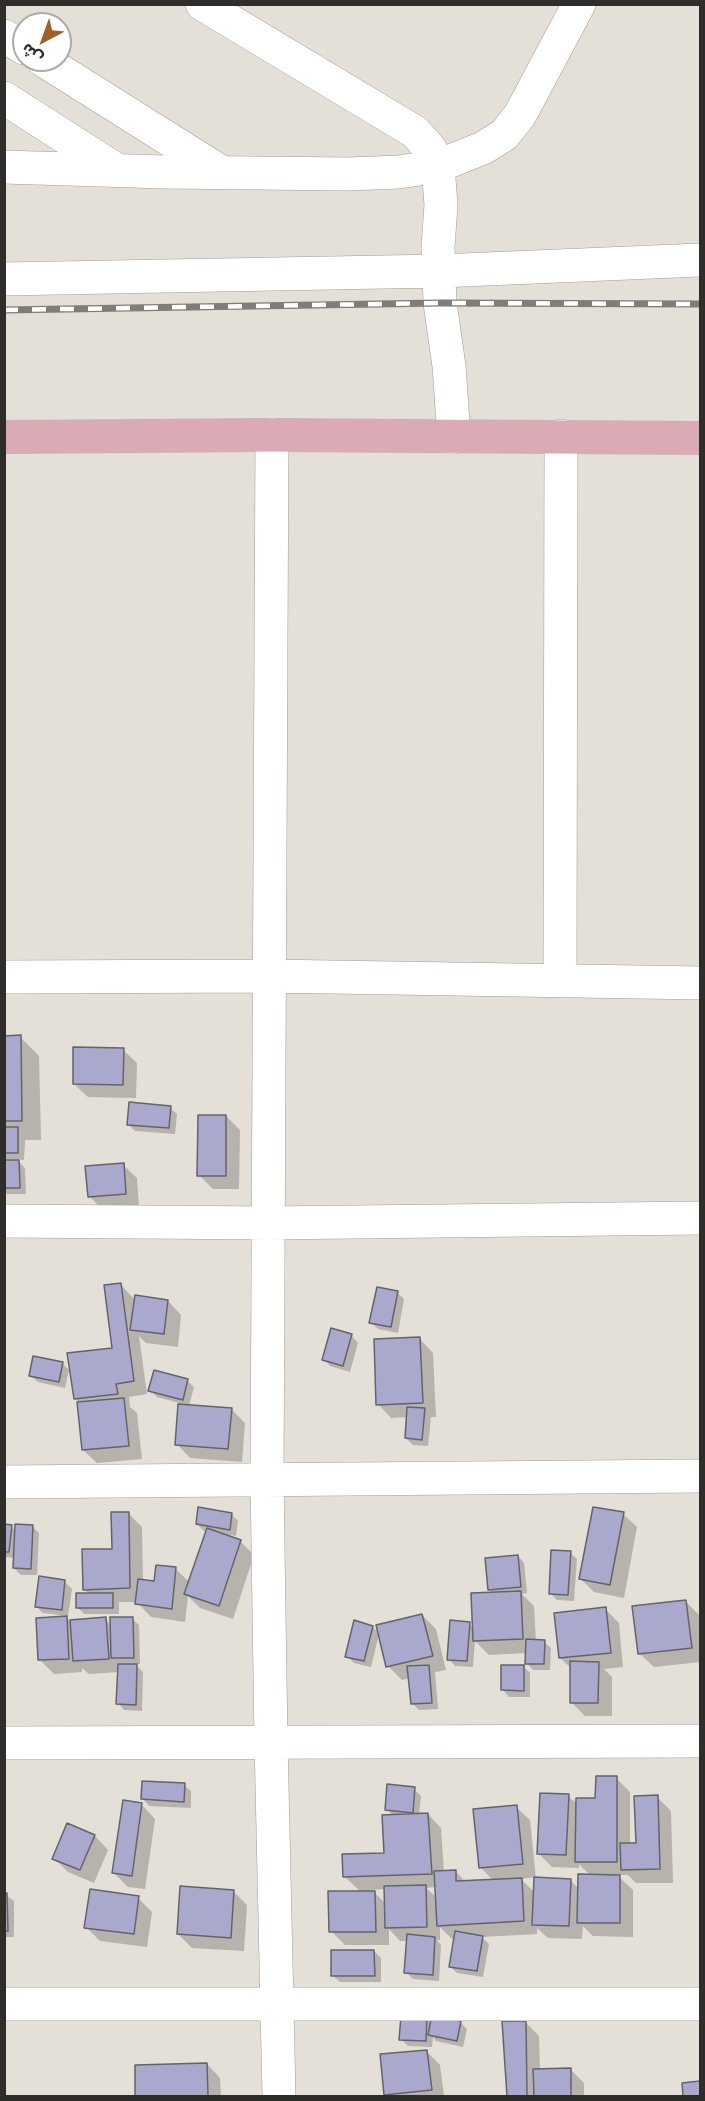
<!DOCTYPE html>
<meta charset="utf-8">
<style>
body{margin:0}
#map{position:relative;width:705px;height:2101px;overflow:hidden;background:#e4dfd7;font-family:"Open Sans","Noto Sans Arabic",sans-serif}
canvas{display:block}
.frame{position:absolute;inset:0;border:6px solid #2f2d2a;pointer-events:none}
.north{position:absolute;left:12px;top:12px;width:60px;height:60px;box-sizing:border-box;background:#fff;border:2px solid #acabaa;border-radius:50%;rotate:221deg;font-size:16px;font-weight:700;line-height:24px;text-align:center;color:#2f2d2a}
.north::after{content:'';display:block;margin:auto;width:21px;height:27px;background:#9f6027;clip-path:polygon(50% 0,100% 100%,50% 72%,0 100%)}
</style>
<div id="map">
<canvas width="705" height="2101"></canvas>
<div class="frame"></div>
<div class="north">ش</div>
</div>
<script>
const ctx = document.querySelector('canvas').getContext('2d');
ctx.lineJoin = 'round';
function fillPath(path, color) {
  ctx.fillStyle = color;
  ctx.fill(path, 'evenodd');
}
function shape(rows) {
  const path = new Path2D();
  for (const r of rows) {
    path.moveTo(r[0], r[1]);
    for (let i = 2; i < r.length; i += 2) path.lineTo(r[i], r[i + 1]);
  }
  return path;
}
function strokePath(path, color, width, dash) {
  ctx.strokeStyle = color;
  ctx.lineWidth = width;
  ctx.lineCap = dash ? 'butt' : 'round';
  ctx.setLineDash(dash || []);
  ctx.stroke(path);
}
fillPath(shape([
 [4,1037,20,1037,39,1056,41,1140,25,1140,24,1160,16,1159,25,1168,26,1194,7,1194,4,1192,4,1162,14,1161,14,1159,4,1159],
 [123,1050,137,1063,136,1098,88,1097,74,1084],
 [170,1108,177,1114,175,1134,135,1131,128,1124],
 [226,1116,240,1130,239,1189,213,1189,199,1175],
 [123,1165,137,1178,139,1207,103,1210,89,1196],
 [121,1285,135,1300,168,1301,181,1315,178,1347,146,1343,139,1336,147,1394,129,1397,130,1407,137,1413,142,1459,97,1463,83,1450,79,1402,75,1399,113,1349],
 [398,1293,404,1299,398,1333,378,1329,371,1322],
 [332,1330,352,1336,358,1343,350,1372,330,1366,324,1359],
 [420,1339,433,1353,436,1417,431,1417,428,1446,413,1445,406,1438,408,1417,391,1418,378,1404],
 [62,1363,69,1370,65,1388,38,1382,31,1376],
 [187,1381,194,1387,189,1406,231,1409,245,1423,242,1462,190,1458,177,1444,179,1403,157,1397,150,1390],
 [128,1513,142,1527,143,1581,156,1582,176,1569,190,1583,208,1531,204,1531,197,1524,231,1514,238,1521,236,1536,225,1534,225,1536,240,1541,254,1555,233,1619,200,1608,188,1596,185,1622,151,1617,137,1602,119,1602,119,1614,84,1614,77,1607,90,1595,84,1589,113,1550],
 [623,1514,637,1527,624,1598,594,1592,581,1579],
 [4,1526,11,1527,16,1531,32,1526,39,1533,37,1575,21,1575,14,1568,15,1558,4,1557],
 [570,1553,577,1559,574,1601,557,1600,550,1593],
 [518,1556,524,1563,527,1593,522,1594,534,1606,536,1641,544,1642,551,1648,550,1670,533,1670,527,1663,527,1653,489,1655,475,1641,473,1667,455,1666,449,1659,469,1624,474,1629,493,1593,489,1590],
 [65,1582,72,1589,68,1616,43,1613,36,1606],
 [685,1601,699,1615,700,1662,654,1667,640,1654],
 [605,1609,619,1623,623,1667,604,1669,612,1677,612,1716,585,1716,571,1702,571,1668,560,1658],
 [422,1615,436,1629,446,1670,435,1672,438,1709,419,1710,412,1703,410,1678,402,1680,388,1666],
 [66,1618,70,1621,105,1619,111,1625,132,1619,139,1625,140,1664,135,1664,143,1672,142,1711,124,1710,118,1703,119,1672,89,1674,82,1668,82,1672,54,1674,40,1660],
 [373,1627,379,1634,371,1667,354,1663,347,1656],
 [523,1666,530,1673,530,1697,509,1697,503,1690],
 [616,1778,630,1792,630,1845,637,1845,657,1797,671,1811,673,1883,636,1883,628,1875,617,1875,633,1890,633,1937,593,1936,583,1926,582,1939,548,1938,537,1928,537,1934,482,1937,489,1944,483,1977,457,1973,450,1966,455,1939,452,1939,440,1927,440,1940,437,1940,441,1945,439,1981,413,1979,406,1972,408,1941,400,1941,389,1929,389,1945,345,1945,331,1931,361,1892,345,1877,385,1854,393,1816,387,1809,414,1789,421,1796,419,1815,428,1814,441,1828,444,1872,455,1871,466,1882,494,1881,480,1867,516,1807,530,1820,536,1879,570,1880,579,1889,591,1876,579,1864,579,1868,552,1867,538,1853,568,1796,577,1804,597,1800],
 [535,1877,535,1893,521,1879],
 [436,1887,437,1898,426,1888],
 [386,1889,386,1904,372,1890],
 [184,1785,191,1791,191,1808,149,1806,143,1799],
 [142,1805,155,1819,145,1889,128,1887,114,1873],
 [68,1825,95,1836,108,1850,94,1883,68,1872,54,1858],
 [233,1891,247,1905,244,1951,192,1948,178,1934],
 [4,1894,14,1901,14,1937,4,1937],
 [138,1898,152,1912,147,1947,100,1941,86,1927],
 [374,1951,381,1958,381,1982,340,1982,333,1976],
 [427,2019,432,2024,460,2022,467,2029,463,2047,436,2041,433,2037,432,2047,408,2046,401,2039],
 [525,2022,539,2036,540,2070,570,2069,584,2083,584,2096,508,2096,503,2023],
 [426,2051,440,2065,444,2096,387,2096,386,2095],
 [207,2064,220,2078,221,2096,137,2096,136,2066]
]), '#0003');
const building = shape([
 [21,1035,22,1121,4,1121,4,1036,21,1035],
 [73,1047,124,1048,123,1085,73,1084,73,1047],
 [129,1102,171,1106,169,1128,127,1125,129,1102],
 [198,1115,226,1115,226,1176,197,1176,198,1115],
 [4,1127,18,1127,18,1153,4,1153,4,1127],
 [4,1160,19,1160,20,1188,4,1188,4,1160],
 [124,1163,126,1194,88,1197,85,1166,124,1163],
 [121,1283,134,1381,116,1384,118,1394,74,1399,67,1353,112,1348,104,1285,121,1283],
 [377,1287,398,1291,391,1327,369,1323,377,1287],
 [135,1295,168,1300,164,1334,130,1330,135,1295],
 [331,1328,352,1334,343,1366,322,1360,331,1328],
 [420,1337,423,1403,376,1405,374,1339,420,1337],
 [33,1356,63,1362,59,1382,29,1376,33,1356],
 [154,1370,188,1379,183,1400,148,1391,154,1370],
 [124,1398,129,1446,82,1450,77,1402,124,1398],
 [178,1404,232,1408,228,1449,175,1445,178,1404],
 [407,1407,425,1408,422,1440,405,1438,407,1407],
 [198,1507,232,1513,230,1530,196,1524,198,1507],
 [593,1507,624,1512,610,1585,579,1579,593,1507],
 [111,1512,129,1512,130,1588,83,1590,82,1549,112,1549,111,1512],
 [4,1524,12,1525,9,1552,4,1552,4,1524],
 [15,1524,33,1525,31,1569,13,1568,15,1524],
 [207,1528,241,1540,219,1606,184,1594,207,1528],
 [551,1550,571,1551,568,1595,549,1594,551,1550],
 [518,1555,521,1587,488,1590,485,1558,518,1555],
 [156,1565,176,1567,172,1609,135,1604,138,1579,154,1581,156,1565],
 [39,1576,65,1580,62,1610,35,1607,39,1576],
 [521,1591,523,1639,473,1641,471,1593,521,1591],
 [76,1593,113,1593,113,1608,76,1608,76,1593],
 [686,1600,692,1648,638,1654,632,1606,686,1600],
 [606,1607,611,1653,559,1658,554,1613,606,1607],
 [422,1614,433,1656,386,1667,376,1625,422,1614],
 [67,1616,69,1659,38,1660,36,1618,67,1616],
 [106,1617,109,1659,73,1661,70,1620,106,1617],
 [110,1617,133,1617,134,1658,111,1658,110,1617],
 [354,1620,373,1626,364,1661,345,1657,354,1620],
 [450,1620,470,1622,467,1661,447,1660,450,1620],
 [526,1639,545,1640,544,1664,525,1664,526,1639],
 [570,1661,599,1662,598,1703,570,1703,570,1661],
 [118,1664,137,1664,136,1705,116,1704,118,1664],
 [429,1665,432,1703,411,1704,407,1666,429,1665],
 [501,1665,524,1665,524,1691,501,1690,501,1665],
 [596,1776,617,1776,617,1862,575,1862,576,1798,595,1798,596,1776],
 [142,1781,185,1783,184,1802,141,1799,142,1781],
 [387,1784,415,1787,413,1813,385,1810,387,1784],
 [540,1793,569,1794,566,1855,537,1854,540,1793],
 [658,1795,660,1869,621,1870,620,1843,636,1843,634,1796,658,1795],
 [123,1800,142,1803,132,1876,112,1873,123,1800],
 [517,1805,523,1864,479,1868,473,1809,517,1805],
 [428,1813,432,1874,343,1877,342,1854,384,1853,382,1815,428,1813],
 [67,1823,95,1835,80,1870,52,1859,67,1823],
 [456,1870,456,1881,522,1878,524,1921,437,1926,434,1871,456,1870],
 [578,1874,620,1875,620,1923,577,1923,578,1874],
 [534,1877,571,1879,569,1926,532,1925,534,1877],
 [426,1885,427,1927,385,1928,384,1886,426,1885],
 [180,1886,234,1890,231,1938,177,1934,180,1886],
 [90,1889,139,1896,134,1934,84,1928,90,1889],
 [328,1891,375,1891,376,1932,329,1932,328,1891],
 [4,1893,7,1893,8,1931,4,1931,4,1893],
 [455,1931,483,1936,477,1971,449,1967,455,1931],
 [407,1934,435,1937,433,1975,404,1973,407,1934],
 [331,1950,374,1950,375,1976,331,1976,331,1950],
 [432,2014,461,2021,457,2041,428,2035,432,2014],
 [401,2016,427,2017,426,2041,399,2040,401,2016],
 [502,2021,526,2021,527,2096,507,2096,502,2021],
 [427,2050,432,2090,384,2095,380,2054,427,2050],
 [207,2063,208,2096,135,2096,135,2065,207,2063],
 [571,2068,571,2096,534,2096,533,2069,571,2068],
 [700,2081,700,2096,683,2096,682,2083,700,2081]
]);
fillPath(building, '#aba8cd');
strokePath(building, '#64636b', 1.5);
const minor = shape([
 [202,4,415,132,431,150,438,166,441,205,438,247,440,303,449,366,454,437],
 [4,36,24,48],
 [43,60,221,172],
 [4,98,115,169],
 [4,167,164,172,348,174,399,172,438,166,483,148,504,135,520,115,579,4],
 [4,279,439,271,700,260],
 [272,435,267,1479,271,1741,279,2096],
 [4,977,270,976,700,983],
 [560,980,561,436],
 [4,1221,269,1223,700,1218],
 [4,1482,700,1476],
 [4,1743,700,1741],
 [4,2004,700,2004]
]);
const major = shape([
 [4,437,272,435,700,438]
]);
strokePath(minor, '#a29d96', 34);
strokePath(major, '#bcbcbb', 34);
strokePath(minor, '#fff', 33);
strokePath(major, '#dbaab4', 33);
const rail = shape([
 [4,310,440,303,700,304]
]);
strokePath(rail, '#807c77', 7);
strokePath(rail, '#fff', 4.5, [14]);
</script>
